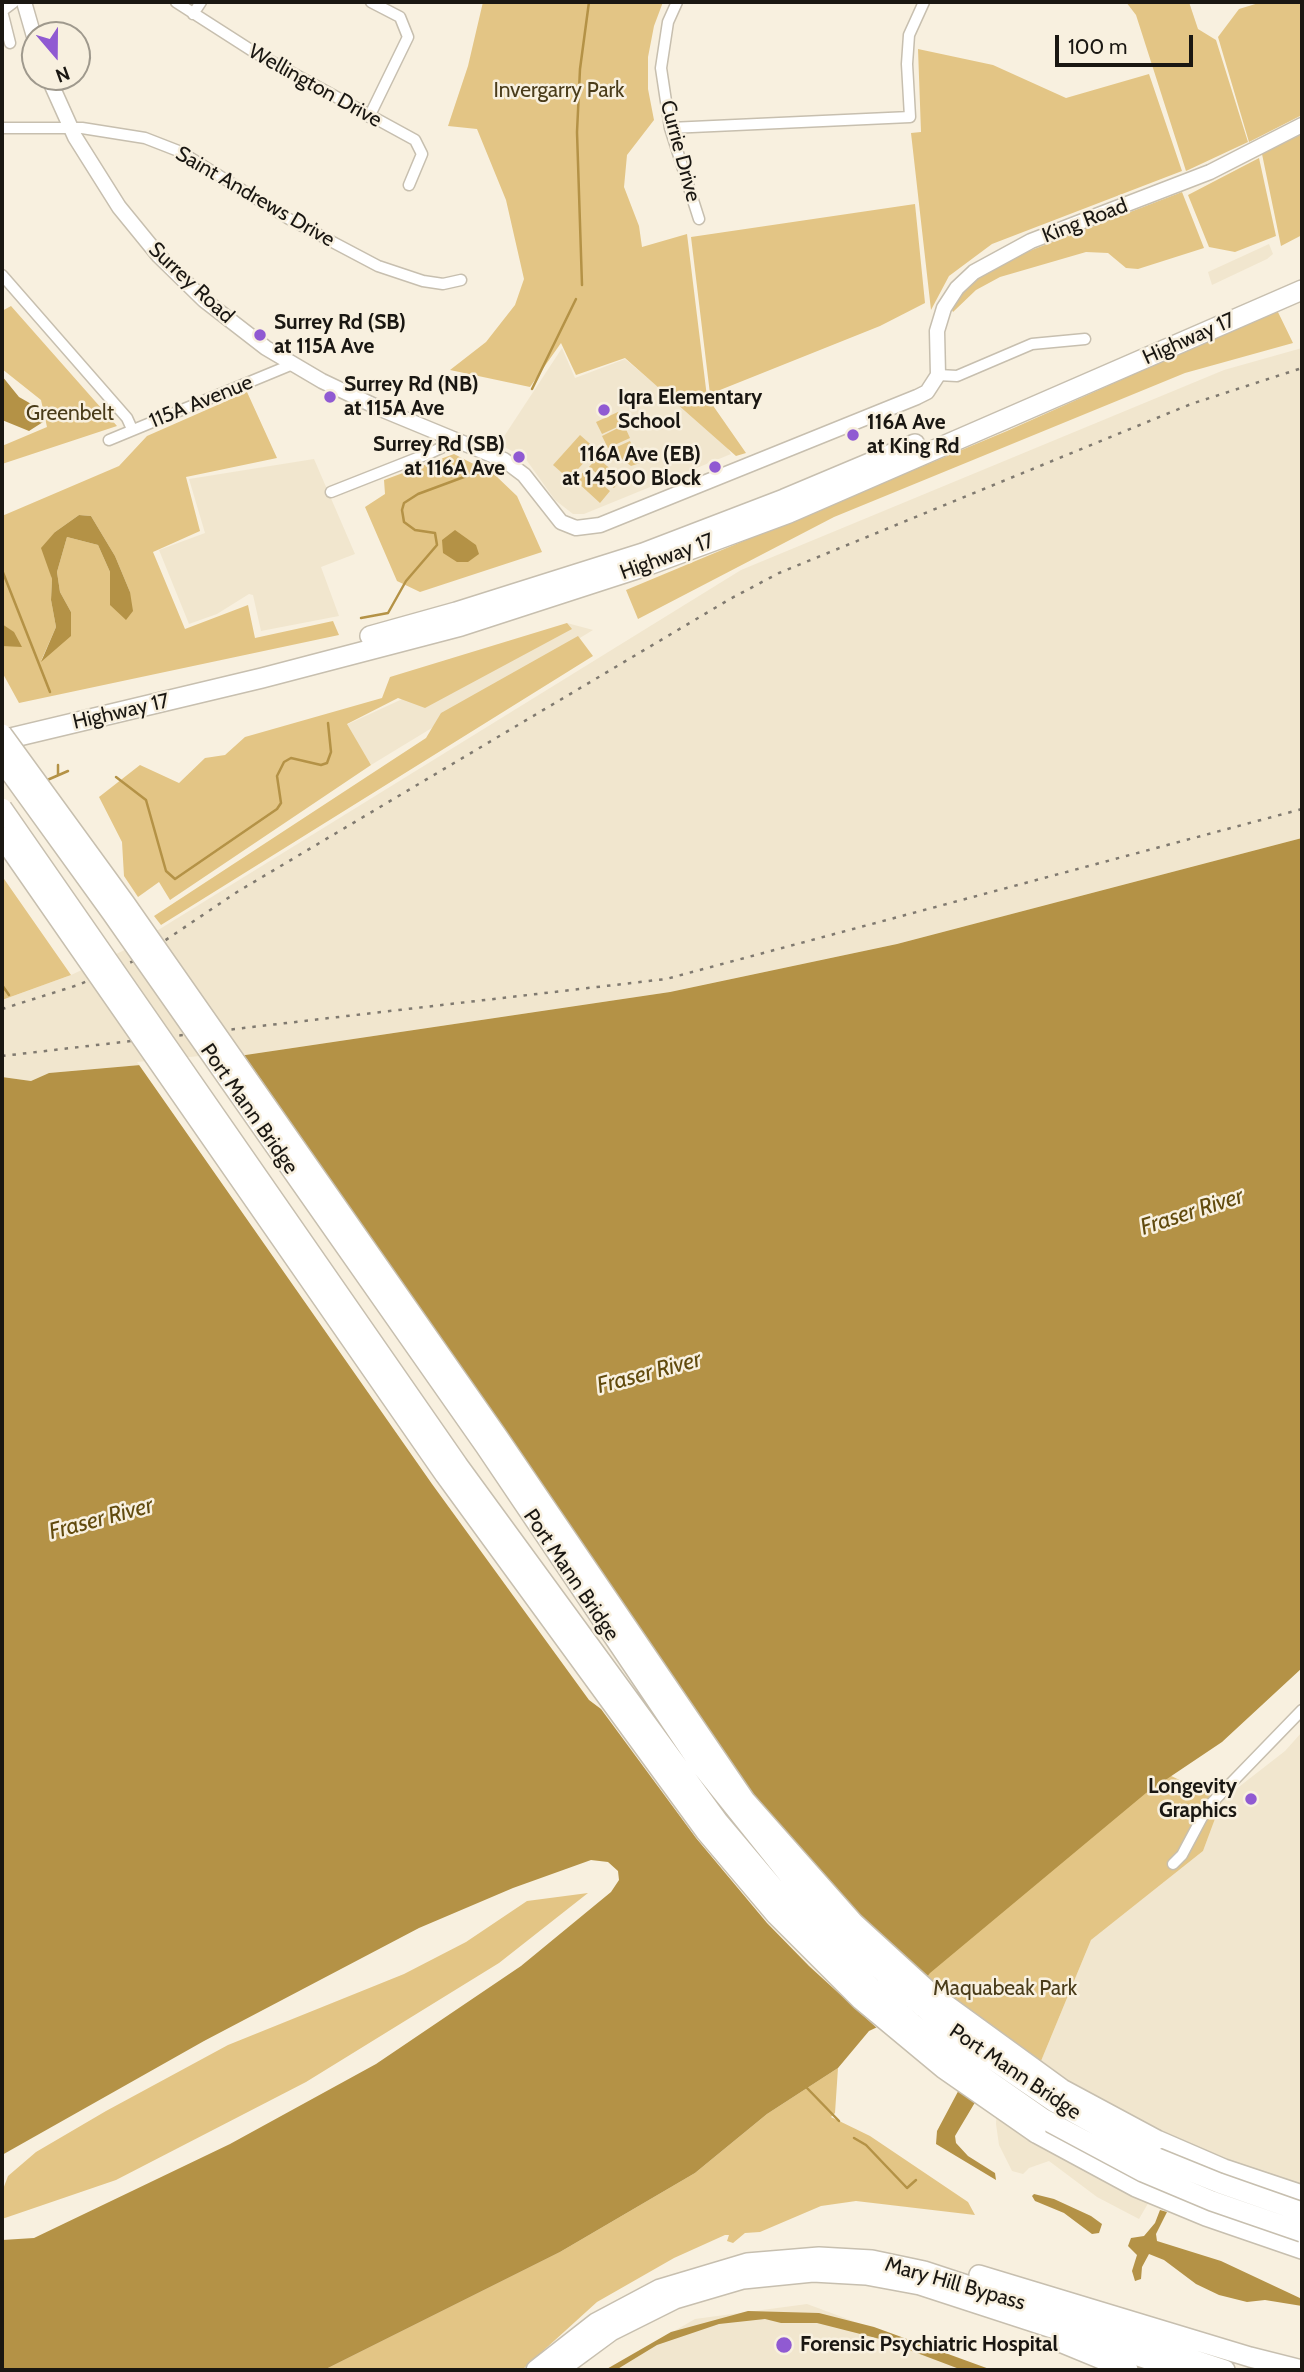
<!DOCTYPE html>
<style>
body{margin:0}
#map{position:relative;width:1304px;height:2372px;overflow:hidden;background:#f8f0df;font-family:Cabin,sans-serif}
canvas{display:block}
.frame{position:absolute;inset:0;border:4px solid #1a1712;pointer-events:none}
.north{position:absolute;left:21px;top:21px;width:70px;height:70px;box-sizing:border-box;background:#f8f0df;border:2px solid #9f998d;border-radius:50%;rotate:160deg;font-size:19px;font-weight:700;line-height:28px;text-align:center;color:#1a1712}
.north::after{content:'';display:block;margin:auto;width:24px;height:32px;background:#905ad2;clip-path:polygon(50% 0,100% 100%,50% 72%,0 100%)}
.scale{position:absolute;left:1055px;top:35px;width:138px;height:32px;box-sizing:border-box;border:4px solid #1a1712;border-top:0;padding-left:9px;font-size:21px;line-height:24px;white-space:nowrap;color:#1a1712;-webkit-text-stroke:5px #f8f0df;paint-order:stroke}
</style>
<div id="map">
<canvas width="1304" height="2372"></canvas>
<div class="frame"></div>
<div class="north">N</div>
<div class="scale">100 m</div>
</div>
<script>
const ctx = document.querySelector('canvas').getContext('2d');
ctx.lineJoin = 'round';
function fillPath(path, color) {
  ctx.fillStyle = color;
  ctx.fill(path, 'evenodd');
}
function shape(rows) {
  const path = new Path2D();
  for (const r of rows) {
    path.moveTo(r[0], r[1]);
    for (let i = 2; i < r.length; i += 2) path.lineTo(r[i], r[i + 1]);
  }
  return path;
}
function strokePath(path, color, width, dash) {
  ctx.strokeStyle = color;
  ctx.lineWidth = width;
  ctx.lineCap = dash ? 'butt' : 'round';
  ctx.setLineDash(dash || []);
  ctx.stroke(path);
}
function write(font, color, halo, rows, align = 'center') {
  ctx.font = font + ' Cabin,sans-serif';
  ctx.lineWidth = 5;
  ctx.setLineDash([]);
  ctx.textBaseline = 'middle';
  ctx.strokeStyle = halo;
  ctx.fillStyle = color;
  for (const [text, x, y, turn = 0] of rows) {
    ctx.save();
    ctx.translate(x, y);
    ctx.rotate((+turn || 0) * Math.PI / 180);
    ctx.textAlign = isNaN(turn) ? turn : align;
    if (halo) ctx.strokeText(text, 0, 0);
    ctx.fillText(text, 0, 0);
    ctx.restore();
  }
}
fillPath(shape([
 [1269,244,1273,254,1267,259,1212,285,1208,272],
 [562,348,575,378,625,359,725,443,731,454,584,514,573,514,555,500,525,458,499,444],
 [1302,348,1302,838,897,944,670,992,232,1057,49,1073,31,1081,2,1077,2,1000,71,975,129,948,741,570,1224,370],
 [314,459,355,554,321,567,339,616,261,631,253,595,249,594,217,614,189,624,159,550,205,533,189,479],
 [567,623,593,630,371,765,346,725],
 [1302,1732,1302,2192,1181,2146,1139,2219,1097,2197,1049,2161,1029,2168,1023,2174,1012,2171,999,2145,996,2124,1000,2059,1034,2078,1091,1940,1203,1851,1222,1800,1285,1751],
 [807,2304,985,2370,607,2370,695,2319]
]), '#f1e6ce');
fillPath(shape([
 [483,2,663,2,654,26,648,57,648,89,654,120,627,155,624,187,639,226,642,247,687,234,707,397,746,453,736,456,625,358,576,375,561,343,530,387,450,370,486,342,515,305,524,279,506,200,477,129,448,126,468,66],
 [1126,2,1189,2,1198,29,1216,40,1248,142,1186,171,1136,15],
 [1262,2,1302,2,1302,115,1249,142,1218,37,1239,9],
 [918,49,993,65,1066,98,1149,74,1182,171,992,244,949,276,931,310,911,133,921,132],
 [1302,134,1302,235,1281,246,1262,154],
 [1259,158,1276,236,1235,252,1209,247,1188,195],
 [1182,192,1204,248,1138,269,1126,268,1108,253,1086,252,1000,277,976,290,953,312,950,306,969,283,998,263],
 [915,204,925,303,880,326,710,394,691,237],
 [11,306,117,426,2,464,2,446,47,427,41,400,2,369,2,311],
 [1277,310,1293,343,1185,373,834,517,638,619,626,590,1007,431],
 [247,392,277,458,186,477,200,531,153,552,185,629,248,605,255,638,333,621,339,635,19,703,2,672,2,516,119,466,147,436],
 [79,515,91,516,115,556,130,592,110,605,110,572,98,545,67,537,57,572,60,592,71,612,41,661,56,627,51,600,52,579,47,559,55,532],
 [618,412,624,424,602,434,596,422],
 [624,425,630,438,608,448,602,436],
 [580,435,596,449,569,479,553,465],
 [630,441,640,463,631,466,610,450],
 [454,454,495,475,517,496,542,552,420,592,397,581,365,507,385,494,384,480],
 [597,458,622,478,614,488,589,467],
 [585,470,610,491,600,503,576,481],
 [567,623,572,629,425,708,398,698,347,724,371,765,170,900,159,882,138,897,124,876,122,842,99,797,140,765,179,783,205,758,225,755,245,737,382,698,390,677],
 [578,636,593,656,161,925,154,916,426,738,441,713],
 [2,876,71,975,2,1000],
 [1167,1774,1211,1795,1215,1793,1222,1800,1203,1851,1091,1940,1034,2078,916,1974],
 [588,1893,499,1963,306,2082,116,2180,2,2219,2,2192,8,2176,36,2152,106,2111,228,2045,404,1974,466,1942,527,1901],
 [838,2068,835,2113,831,2117,870,2136,968,2202,975,2215,856,2201,821,2206,760,2232,745,2233,733,2243,727,2241,729,2235,725,2235,674,2258,597,2302,522,2370,324,2370,560,2252,695,2173,767,2114]
]), '#e3c585');
fillPath(shape([
 [2,376,19,397,33,405,43,422,29,431,2,420],
 [79,515,91,516,115,556,130,592,133,611,126,620,110,605,110,572,98,545,67,537,57,572,60,592,71,612,71,636,41,662,56,627,51,600,52,579,41,548,55,532],
 [455,530,476,545,479,554,468,562,457,562,443,553,442,540],
 [2,624,14,632,22,647,2,646],
 [1302,838,1302,1668,1222,1742,1146,1793,930,1973,905,2005,890,2021,869,2031,838,2068,767,2114,695,2173,560,2252,324,2370,2,2370,2,2240,34,2238,230,2144,376,2064,521,1966,611,1892,619,1880,618,1871,608,1862,591,1860,513,1888,419,1928,204,2041,2,2155,2,1077,31,1081,49,1073,232,1057,670,992,897,944],
 [962,2084,980,2094,955,2136,956,2143,968,2156,995,2173,996,2180,936,2144,937,2131],
 [1034,2194,1054,2199,1091,2216,1102,2224,1099,2233,1092,2234,1064,2213,1035,2201,1032,2196],
 [1160,2210,1167,2212,1156,2234,1157,2241,1221,2261,1302,2299,1302,2306,1265,2300,1247,2302,1219,2295,1196,2284,1164,2260,1149,2254,1142,2267,1141,2279,1135,2281,1132,2271,1137,2255,1128,2246,1131,2238,1144,2236,1155,2223],
 [748,2311,819,2313,874,2327,992,2370,962,2370,880,2339,817,2323,781,2323,765,2319,719,2324,657,2345,616,2370,605,2370,671,2332]
]), '#b49246');
fillPath(shape([
 [242,1052,506,1432,892,2024,879,2030,809,1966,767,1923,696,1838,601,1709,589,1700,432,1484,137,1062]
]), '#f8f0df');
strokePath(shape([
 [582,285,577,132,580,69,589,2],
 [532,389,576,299],
 [2,570,50,692],
 [361,618,388,613,406,581,437,545,435,533,415,530,404,522,402,510,404,503,418,494,472,474,481,466],
 [58,765,58,775],
 [116,777,146,800,166,871,175,879,277,809,281,803,277,776,284,762,291,758,321,765,327,763,331,752,328,723],
 [45,781,68,771],
 [2,985,9,995],
 [806,2087,839,2121],
 [854,2138,866,2145,907,2188,916,2180]
]), '#b49246', 2.5);
const street = shape([
 [176,2,254,52,415,140,422,154,409,185],
 [677,2,668,22,661,68,670,128,699,219],
 [193,14,201,2],
 [10,43,2,11,14,2],
 [369,117,408,37,400,17,371,2],
 [2,128,82,128,145,138,181,152,289,219,378,266,423,281,443,284,461,280],
 [670,128,910,117,907,64,909,35,924,2],
 [2,275,127,418,132,429],
 [938,375,957,376,1032,344,1085,339],
 [109,440,293,364],
 [331,492,430,453,445,446,449,437],
 [1173,1864,1182,1855,1207,1808,1302,1710]
]);
const secondary = shape([
 [24,2,35,40],
 [48,77,75,137,119,207,159,256,204,300,266,348,322,381,383,410,504,460,524,475,561,522,576,528,600,525,917,397,927,392,938,375,937,331,944,308,957,288,974,272,1031,241,1210,172,1302,125]
]);
const highway = shape([
 [370,636,456,612,643,553,784,499,915,444],
 [2,740,262,678,461,626,646,566,789,513,1302,290],
 [1036,2133,1136,2187,1206,2216,1302,2249],
 [1157,2140,1224,2169,1302,2195],
 [979,2275,1250,2357,1302,2370],
 [1060,2342,1128,2370],
 [536,2370,596,2323,660,2289,747,2263,819,2257,872,2260,924,2271,1225,2370],
 [558,2370,611,2331,675,2299,743,2279,813,2272,866,2275,920,2285,1181,2370]
]);
strokePath(street, '#c7bfaf', 13);
strokePath(secondary, '#c7bfaf', 17);
strokePath(highway, '#c7bfaf', 22);
strokePath(street, '#fff', 10);
strokePath(secondary, '#fff', 14);
strokePath(highway, '#fff', 19);
strokePath(shape([
 [2,1009,78,985,136,960,237,892,730,599,779,573,1191,404,1302,368],
 [2,1056,666,979,1302,809]
]), '#807a70', 2.5, [3.5, 7]);
const highwayBridge = shape([
 [2,734,125,903,498,1437,745,1800,854,1923,934,1996,1062,2089,1157,2140],
 [2,761,111,912,485,1446,698,1762,802,1892,885,1974,924,2008,965,2041,1054,2102,1150,2155,1219,2183,1302,2212],
 [2,808,458,1465,718,1821,788,1904,872,1988,912,2023,954,2056,1044,2119,1143,2172,1212,2201,1302,2232],
 [2,837,445,1475,705,1831,776,1915,861,2000,944,2069,1036,2133]
]);
strokePath(highwayBridge, '#c7bfaf', 22, []);
strokePath(highwayBridge, '#fff', 19);
for (const [x, y, r, color] of [
 [260,335,7,"#905ad2"],
 [330,397,7,"#905ad2"],
 [604,410,7,"#905ad2"],
 [853,435,7,"#905ad2"],
 [519,457,7,"#905ad2"],
 [715,467,7,"#905ad2"],
 [1251,1799,7,"#905ad2"],
 [784,2345,9,"#905ad2"]
]) {
  const dot = new Path2D();
  dot.arc(x, y, r, 0, 2 * Math.PI);
  ctx.fillStyle = color;
  ctx.fill(dot);
  strokePath(dot, '#f8f0df', 2.5);
}
write('21px', '#1a1712', '#f8f0df', [
 ["Wellington Drive",315,86,29],
 ["Currie Drive",680,151,75],
 ["Saint Andrews Drive",255,197,30],
 ["King Road",1085,221,-21],
 ["Surrey Road",191,283,43],
 ["Highway 17",1189,339,-24],
 ["115A Avenue",201,402,-22],
 ["Highway 17",667,557,-20],
 ["Highway 17",121,712,-13],
 ["Port Mann Bridge",249,1109,55],
 ["Port Mann Bridge",571,1575,56],
 ["Port Mann Bridge",1015,2072,34],
 ["Mary Hill Bypass",955,2284,16]
]);
write('21px', '#4a3c1a', '#f8f0df', [
 ["Invergarry Park",559,91],
 ["Greenbelt",70,414],
 ["Maquabeak Park",1005,1989]
]);
write('bold 21px', '#1a1712', '#f8f0df', [
 ["Surrey Rd (SB)",274,323],
 ["at 115A Ave",274,347],
 ["Surrey Rd (NB)",344,385],
 ["at 115A Ave",344,409],
 ["Iqra Elementary",618,398],
 ["School",618,422],
 ["116A Ave",867,423],
 ["at King Rd",867,447],
 ["Surrey Rd (SB)",505,445,"right"],
 ["at 116A Ave",505,469,"right"],
 ["116A Ave (EB)",701,455,"right"],
 ["at 14500 Block",701,479,"right"],
 ["Longevity",1237,1787,"right"],
 ["Graphics",1237,1811,"right"],
 ["Forensic Psychiatric Hospital",800,2345]
], 'left');
write('italic 23px', '#614a0d', '#f8f0df', [
 ["Fraser River",1192,1212,-18],
 ["Fraser River",649,1373,-15],
 ["Fraser River",101,1519,-15]
]);
</script>
